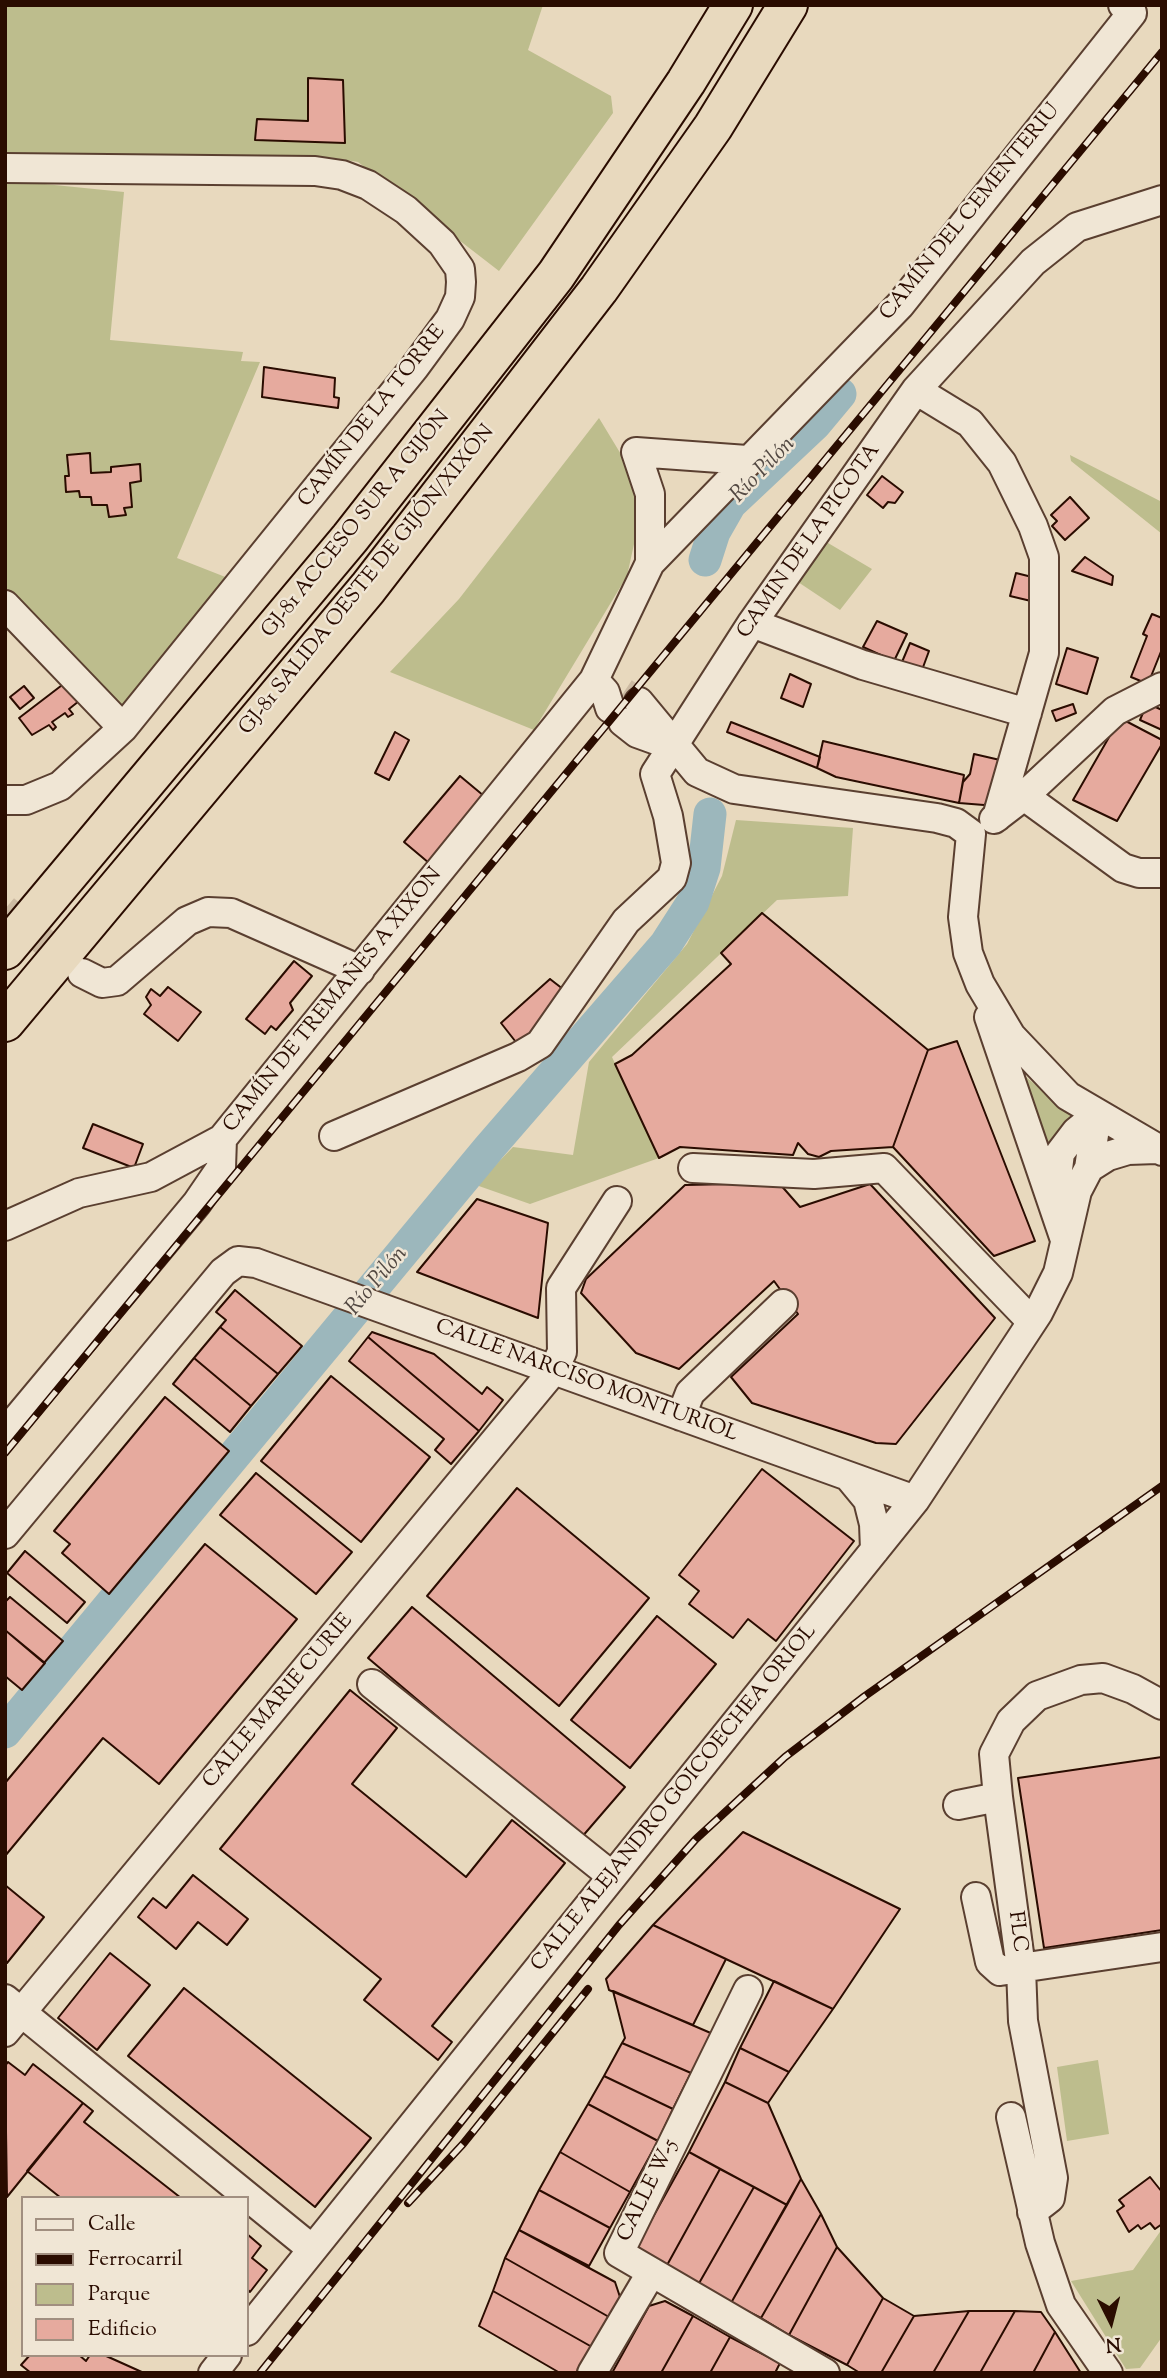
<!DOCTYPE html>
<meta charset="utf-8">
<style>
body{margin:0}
#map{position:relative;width:1167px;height:2378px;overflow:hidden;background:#e8d9be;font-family:"Sorts Mill Goudy",serif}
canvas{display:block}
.frame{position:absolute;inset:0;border:7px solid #2a0c00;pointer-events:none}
.legend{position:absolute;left:21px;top:2196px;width:228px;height:161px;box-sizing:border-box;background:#f0e6d5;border:2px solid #a18f80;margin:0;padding:9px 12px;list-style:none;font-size:21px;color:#2a0c00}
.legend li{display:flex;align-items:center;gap:14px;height:35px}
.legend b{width:35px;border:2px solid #a18f80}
.north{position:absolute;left:1076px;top:2287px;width:70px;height:70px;-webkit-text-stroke:5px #f0e6d5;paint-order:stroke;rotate:174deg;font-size:19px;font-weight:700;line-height:28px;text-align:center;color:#2a0c00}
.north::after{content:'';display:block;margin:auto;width:24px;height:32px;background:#2a0c00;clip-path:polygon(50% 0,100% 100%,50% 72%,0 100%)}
</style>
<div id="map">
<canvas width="1167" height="2378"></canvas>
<div class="frame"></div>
<ul class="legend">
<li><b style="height:9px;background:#f0e6d5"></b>Calle</li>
<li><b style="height:9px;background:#2a0c00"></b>Ferrocarril</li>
<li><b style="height:19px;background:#bdbd8d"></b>Parque</li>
<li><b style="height:19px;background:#e6aa9e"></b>Edificio</li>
</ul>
<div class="north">N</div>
</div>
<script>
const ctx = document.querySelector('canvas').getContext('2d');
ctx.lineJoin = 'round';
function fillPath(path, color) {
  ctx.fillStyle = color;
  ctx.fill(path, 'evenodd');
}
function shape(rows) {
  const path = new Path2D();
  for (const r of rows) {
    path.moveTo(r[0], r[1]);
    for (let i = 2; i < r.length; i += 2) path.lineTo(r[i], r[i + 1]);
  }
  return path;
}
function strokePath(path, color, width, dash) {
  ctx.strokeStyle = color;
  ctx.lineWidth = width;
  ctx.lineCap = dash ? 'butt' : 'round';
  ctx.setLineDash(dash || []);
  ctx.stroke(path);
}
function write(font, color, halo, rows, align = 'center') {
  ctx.font = font + ' "Sorts Mill Goudy",serif';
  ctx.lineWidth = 5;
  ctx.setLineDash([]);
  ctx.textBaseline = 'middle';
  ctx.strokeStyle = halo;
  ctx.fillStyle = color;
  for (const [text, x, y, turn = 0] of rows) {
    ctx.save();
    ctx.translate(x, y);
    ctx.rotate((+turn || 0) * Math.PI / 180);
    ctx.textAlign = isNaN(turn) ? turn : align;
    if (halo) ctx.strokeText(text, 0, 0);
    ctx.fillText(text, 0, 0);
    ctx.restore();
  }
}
fillPath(shape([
 [5,5,543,5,528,50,611,96,613,113,499,271,358,162,327,157,266,160,5,154],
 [5,180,124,192,110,340,243,352,241,361,260,362,177,558,233,580,124,711,19,599,5,593],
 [599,418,645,494,627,576,534,730,390,672,459,599],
 [1070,455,1162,502,1162,534,1071,461],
 [823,540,872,569,840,610,795,580],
 [736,820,853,828,848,896,777,900,612,1057,659,1158,530,1204,476,1185,513,1147,573,1155,589,1062,687,944,722,876],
 [1008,1052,1025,1076,1075,1118,1049,1160],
 [1098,2060,1109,2134,1067,2141,1057,2067],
 [1162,2229,1162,2337,1140,2368,1126,2369,1071,2281,1133,2270]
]), '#bdbd8d');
strokePath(shape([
 [705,560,714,532,730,504,815,424,840,394],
 [5,1732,489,1148,666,944,693,902,704,868,710,814]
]), '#9cb7bc', 33);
const building = shape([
 [308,78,343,80,345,143,255,140,257,119,308,121,308,78],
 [264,367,335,378,334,397,339,398,338,408,262,397,264,367],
 [90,453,91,473,111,472,111,467,140,464,141,481,130,483,132,507,124,508,126,515,109,517,107,505,92,505,91,497,80,497,79,491,66,492,65,476,69,476,67,455,90,453],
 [882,476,903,492,895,503,888,502,883,508,867,495,882,476],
 [1070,497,1089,518,1065,540,1052,526,1057,521,1051,515,1070,497],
 [1085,557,1113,576,1112,585,1072,571,1085,557],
 [1016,573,1036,578,1031,601,1010,596,1016,573],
 [1152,614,1162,618,1162,649,1148,684,1131,677,1147,636,1143,634,1152,614],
 [877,621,907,634,894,661,863,647,877,621],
 [910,643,929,651,922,670,902,662,910,643],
 [1067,648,1098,658,1087,694,1056,684,1067,648],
 [790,674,811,684,803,707,781,698,790,674],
 [70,679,84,697,69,709,73,714,68,717,65,713,52,722,56,727,53,730,49,725,32,735,19,718,70,679],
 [24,686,34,698,20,709,10,697,24,686],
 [1147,703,1162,710,1162,730,1140,720,1147,703],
 [1073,704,1076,713,1056,721,1052,711,1073,704],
 [1120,718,1162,740,1162,744,1117,821,1073,800,1120,718],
 [731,722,820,757,817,768,727,732,731,722],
 [395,732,409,740,389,780,375,773,395,732],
 [823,741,964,775,959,803,836,777,817,768,823,741],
 [974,754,1000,760,990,801,984,805,959,803,963,782,970,774,974,754],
 [460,776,484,796,429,863,404,842,460,776],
 [762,913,928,1050,893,1147,831,1151,819,1157,808,1154,798,1143,793,1155,680,1147,659,1158,615,1064,632,1055,731,964,721,953,762,913],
 [294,961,312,976,290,1003,293,1010,276,1030,271,1026,265,1034,246,1019,294,961],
 [550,979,568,993,519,1046,501,1023,550,979],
 [168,987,201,1012,178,1041,144,1014,151,1005,146,997,151,989,160,996,168,987],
 [957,1041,1035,1241,994,1256,893,1147,928,1050,957,1041],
 [93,1124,143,1144,134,1168,83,1148,93,1124],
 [779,1183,800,1207,870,1184,995,1318,896,1444,876,1443,752,1403,731,1377,798,1314,774,1281,679,1369,636,1353,581,1293,586,1279,685,1185,779,1183],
 [477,1199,548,1223,538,1318,417,1272,477,1199],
 [235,1290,302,1346,278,1374,220,1327,226,1320,216,1312,235,1290],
 [220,1327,278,1374,251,1406,194,1358,220,1327],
 [372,1332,434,1354,482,1394,487,1387,503,1400,479,1431,368,1337,372,1332],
 [368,1337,479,1431,451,1464,435,1450,444,1439,349,1361,368,1337],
 [194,1358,251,1406,230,1432,173,1384,194,1358],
 [331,1376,430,1457,361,1542,261,1461,331,1376],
 [165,1397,229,1451,109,1594,62,1553,70,1544,54,1531,165,1397],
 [762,1469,854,1541,776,1641,748,1619,733,1638,689,1604,699,1591,679,1575,762,1469],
 [256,1473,352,1552,316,1594,220,1515,256,1473],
 [517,1488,649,1598,559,1706,427,1596,517,1488],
 [205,1544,297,1619,159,1784,103,1738,5,1856,5,1783,205,1544],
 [25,1551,85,1602,67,1623,7,1573,25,1551],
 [10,1597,63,1641,44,1663,5,1630,5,1602,10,1597],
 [412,1607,625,1787,581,1838,368,1658,412,1607],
 [657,1616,716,1664,630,1768,571,1720,657,1616],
 [5,1630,45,1663,22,1690,5,1676,5,1630],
 [350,1690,397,1728,352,1784,466,1877,512,1820,565,1863,432,2026,452,2042,438,2060,364,2000,381,1979,220,1849,350,1690],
 [1162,1757,1162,1930,1044,1948,1018,1778,1162,1757],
 [743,1832,900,1909,833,2009,653,1925,743,1832],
 [193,1875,248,1919,227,1945,198,1922,176,1949,138,1917,153,1898,166,1908,193,1875],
 [5,1885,44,1917,7,1963,5,1962,5,1885],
 [653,1925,726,1959,693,2025,609,1990,606,1979,653,1925],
 [110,1953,150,1985,97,2050,58,2018,110,1953],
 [774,1981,833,2009,789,2072,740,2048,774,1981],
 [184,1988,371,2138,315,2207,128,2056,184,1988],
 [613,1991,713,2034,691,2073,622,2043,625,2038,613,1991],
 [622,2043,691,2073,673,2109,604,2076,622,2043],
 [740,2048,789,2072,768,2103,725,2082,740,2048],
 [8,2062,25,2075,33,2064,83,2103,7,2197,5,2066,8,2062],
 [604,2076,673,2109,658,2141,588,2104,604,2076],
 [725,2082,768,2103,801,2179,787,2205,689,2152,725,2082],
 [83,2103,93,2111,84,2122,181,2198,61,2198,27,2171,83,2103],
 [588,2104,658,2141,630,2192,560,2152,588,2104],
 [560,2152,630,2192,610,2228,539,2190,560,2152],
 [689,2152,720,2169,666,2267,641,2253,638,2244,689,2152],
 [720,2169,754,2187,698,2285,666,2267,720,2169],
 [1150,2177,1162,2192,1162,2224,1155,2229,1150,2223,1141,2229,1138,2225,1129,2232,1117,2211,1124,2206,1119,2200,1150,2177],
 [801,2179,821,2214,761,2318,731,2303,801,2179],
 [754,2187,787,2205,731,2303,698,2285,754,2187],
 [539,2190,610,2228,589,2266,519,2230,539,2190],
 [821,2214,837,2247,789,2335,761,2318,821,2214],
 [519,2230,615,2282,620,2297,609,2317,505,2258,519,2230],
 [247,2234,261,2246,252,2258,267,2270,250,2292,247,2289,247,2234],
 [837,2247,883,2298,847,2365,789,2335,837,2247],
 [505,2258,609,2317,592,2347,493,2291,505,2258],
 [493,2291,592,2347,576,2373,560,2373,479,2326,493,2291],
 [883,2298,914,2316,881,2373,860,2373,847,2365,883,2298],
 [665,2301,693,2316,661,2373,612,2373,649,2306,665,2301],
 [969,2311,1015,2311,980,2373,933,2373,969,2311],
 [969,2311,933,2373,881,2373,914,2316,969,2311],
 [1015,2311,1041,2312,1055,2332,1033,2373,980,2373,1015,2311],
 [693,2316,730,2337,710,2373,661,2373,693,2316],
 [1055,2332,1081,2373,1033,2373,1055,2332],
 [730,2337,780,2363,775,2373,710,2373,730,2337],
 [30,2355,79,2355,86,2361,90,2355,104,2355,144,2373,31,2373,21,2365,30,2355]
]);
fillPath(building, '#e6aa9e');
strokePath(building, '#2a0c00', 2);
strokePath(shape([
 [624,692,639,702],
 [5,909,74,967]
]), '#ccbaa2', 28, [28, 14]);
const minor = shape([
 [5,168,315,171,342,175,368,185,406,210,442,243,460,269,461,282,460,297,450,319,414,368,123,728,60,786,26,800,5,800],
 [916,390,970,423,1002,463,1033,526,1044,557,1044,653,997,817],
 [650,563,650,494,636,452,747,460],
 [5,605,123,728],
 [752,623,863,665,1027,713],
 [594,680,605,692,610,708],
 [639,702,697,772,734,789,937,818,956,823,971,834,963,917,968,953,980,984,1011,1036,1068,1096,1162,1151],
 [623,722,637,733,673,746],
 [1024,796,1123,868,1139,873,1162,873],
 [994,819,1024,796,1115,711,1162,687],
 [82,973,102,983,117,981,187,921,208,912,231,913,360,970],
 [989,1017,1064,1237],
 [334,1136,518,1057,540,1044,626,921,672,878,676,863,668,816,655,774,752,623,916,390,1033,262,1077,227,1162,200],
 [693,1168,814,1174,884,1168,1032,1322],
 [1089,1168,1108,1156,1128,1150,1157,1149],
 [1055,1194,1060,1153,1076,1132,1097,1115],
 [5,1226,79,1193,151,1177,222,1139,594,680,650,563,900,305,1132,13,1123,5],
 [681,1416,690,1393,783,1304],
 [5,1433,197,1203,221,1168,222,1139],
 [849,1477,868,1500,874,1524,875,1550],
 [5,1534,223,1272,238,1261,256,1263,915,1500],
 [372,1684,612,1876],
 [998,1797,1021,1968,1023,2021,1053,2178,1050,2198,1032,2212],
 [958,1805,998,1797,994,1754,1011,1721,1037,1696,1081,1680,1103,1678,1133,1689,1162,1705],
 [976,1897,990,1962,1000,1971,1162,1947],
 [748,1990,619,2253,825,2373],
 [5,1999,312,2249],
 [5,2032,553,1371,562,1352,561,1288,617,1201],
 [1011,2117,1040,2243,1061,2305,1108,2373],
 [247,2331,915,1500,1038,1313,1058,1273,1077,1191,1089,1168,1097,1115],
 [213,2373,227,2355],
 [592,2373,651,2273]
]);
const highway = shape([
 [5,950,350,538,556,275,686,82,733,5],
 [5,1022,368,588,599,289,713,127,788,5]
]);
strokePath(minor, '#5a3f30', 32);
strokePath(highway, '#2a0c00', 42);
strokePath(minor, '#f0e6d5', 28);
strokePath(highway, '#e8d9be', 38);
const rail = shape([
 [5,1453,1162,52],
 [408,2203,463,2144,588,1989],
 [260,2373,619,1925,696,1839,785,1757,865,1696,1162,1486]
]);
strokePath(rail, '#2a0c00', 8);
strokePath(rail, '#f0e6d5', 5, [16]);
write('21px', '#2a0c00', '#f0e6d5', [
 ["CAMÍN DEL CEMENTERIU",971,213,-51],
 ["CAMÍN DE LA TORRE",373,417,-52],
 ["GJ-81 ACCESO SUR A GIJÓN",357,525,-51],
 ["CAMIN DE LA PICOTA",810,542,-55],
 ["GJ-81 SALIDA OESTE DE GIJÓN/XIXÓN",368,581,-51],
 ["CAMÍN DE TREMAÑES A XIXON",334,1001,-51],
 ["CALLE NARCISO MONTURIOL",586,1382,20],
 ["CALLE MARIE CURIE",279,1702,-50],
 ["CALLE ALEJANDRO GOICOECHEA ORIOL",675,1799,-51],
 ["FLC",1016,1932,82],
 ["CALLE W-5",649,2191,-64]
]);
write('italic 23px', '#524842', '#f0e6d5', [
 ["Río Pilón",764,471,-46],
 ["Río Pilón",378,1282,-50]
]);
</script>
